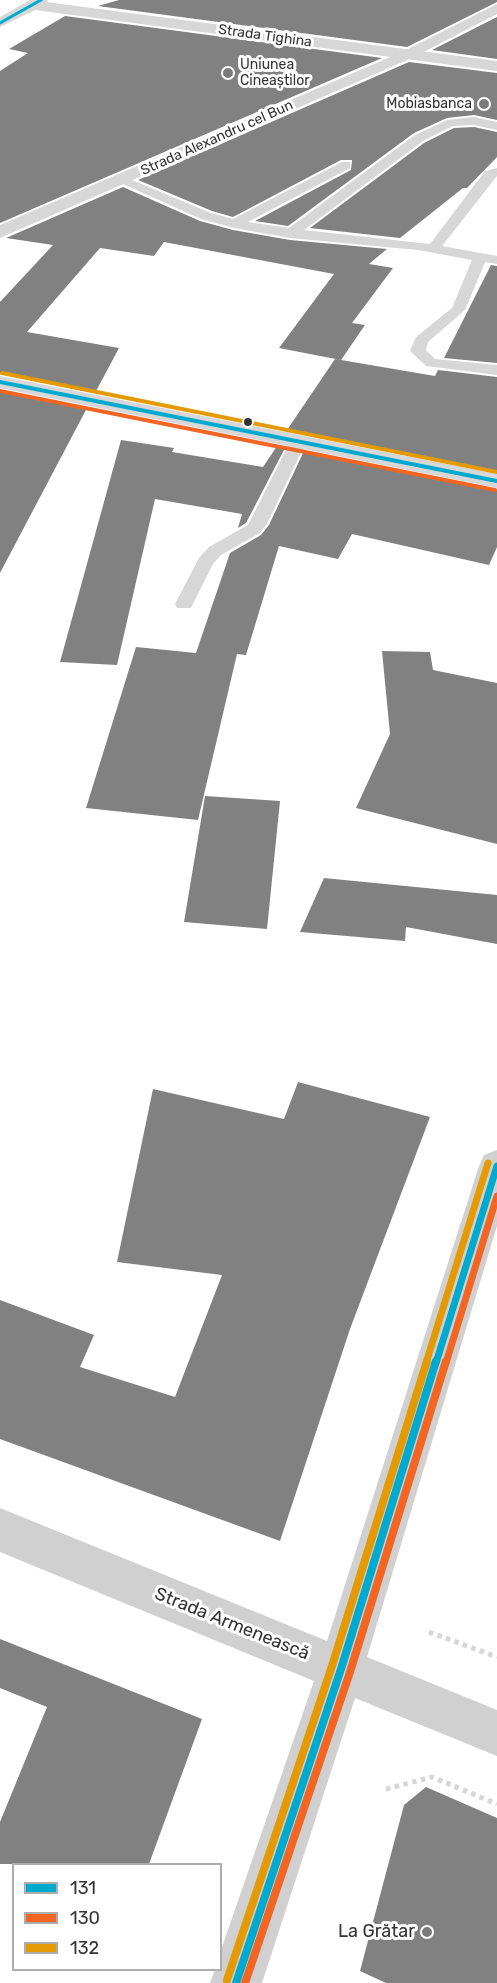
<!DOCTYPE html>
<meta charset="utf-8">
<style>
body{margin:0}
#map{position:relative;width:497px;height:1983px;overflow:hidden;background:#fff;font-family:Rubik,sans-serif}
canvas{display:block}
.legend{position:absolute;left:12px;top:1863px;width:210px;height:108px;box-sizing:border-box;background:#fff;border:2px solid #adadad;margin:0;padding:8px 10px;list-style:none;font-size:18px;color:#333}
.legend li{display:flex;align-items:center;gap:12px;height:30px}
.legend b{width:30px;border:2px solid #adadad}
</style>
<div id="map">
<canvas width="497" height="1983"></canvas>
<ul class="legend">
<li><b style="height:8px;background:#00a9ce"></b>131</li>
<li><b style="height:8px;background:#f26522"></b>130</li>
<li><b style="height:8px;background:#e39a05"></b>132</li>
</ul>
</div>
<script>
const ctx = document.querySelector('canvas').getContext('2d');
ctx.lineJoin = 'round';
function fillPath(path, color) {
  ctx.fillStyle = color;
  ctx.fill(path, 'evenodd');
}
function shape(rows) {
  const path = new Path2D();
  for (const r of rows) {
    path.moveTo(r[0], r[1]);
    for (let i = 2; i < r.length; i += 2) path.lineTo(r[i], r[i + 1]);
  }
  return path;
}
function strokePath(path, color, width, dash) {
  ctx.strokeStyle = color;
  ctx.lineWidth = width;
  ctx.lineCap = dash ? 'butt' : 'round';
  ctx.setLineDash(dash || []);
  ctx.stroke(path);
}
function write(font, color, halo, rows, align = 'center') {
  ctx.font = font + ' Rubik,sans-serif';
  ctx.lineWidth = 6;
  ctx.setLineDash([]);
  ctx.textBaseline = 'middle';
  ctx.strokeStyle = halo;
  ctx.fillStyle = color;
  for (const [text, x, y, turn = 0] of rows) {
    ctx.save();
    ctx.translate(x, y);
    ctx.rotate((+turn || 0) * Math.PI / 180);
    ctx.textAlign = isNaN(turn) ? turn : align;
    if (halo) ctx.strokeText(text, 0, 0);
    ctx.fillText(text, 0, 0);
    ctx.restore();
  }
}
fillPath(shape([
 [119,0,497,0,497,2,407,47,98,6],
 [65,16,382,58,0,223,0,71,28,53,9,49],
 [497,17,497,59,432,50],
 [409,62,497,73,497,120,474,115,447,118,414,133,288,226,255,221,351,170,352,160,341,160,233,217,212,211,138,180],
 [474,127,497,132,497,157,467,188,463,188,400,238,310,228,424,143,454,128],
 [123,187,200,221,233,230,290,240,387,249,369,264,393,268,352,323,365,325,341,360,279,348,334,274,164,242,154,256,100,248,27,332,119,348,95,393,0,374,0,302,53,245,6,238],
 [491,265,497,266,497,363,444,358],
 [335,359,435,376,438,370,497,377,497,472,287,430],
 [0,390,87,408,0,573],
 [121,440,174,448,172,452,263,467,277,446,285,448,246,523,238,528,242,514,155,499,117,665,60,662],
 [304,451,497,490,497,547,489,565,352,534,338,559,279,546,246,655,237,654,198,820,86,808,136,647,196,653,230,553,261,535,269,525],
 [382,651,430,652,433,670,497,683,497,844,356,808,390,734],
 [205,796,280,801,267,929,184,922],
 [324,878,497,895,497,944,406,927,405,941,300,932],
 [298,1082,430,1117,350,1329,280,1541,0,1439,0,1300,94,1335,80,1367,175,1397,222,1275,117,1262,153,1089,284,1119],
 [0,1639,202,1719,149,1864,0,1864,0,1822,47,1707,0,1688],
 [426,1787,497,1818,497,1983,386,1983,360,1971,404,1805]
]), '#818181');
strokePath(shape([
 [429,1632,497,1657],
 [386,1789,432,1777,497,1804]
]), '#d6d6d6', 5, [4.5, 4.5]);
fillPath(shape([
 [474,117,497,122,497,130,474,125,453,126,423,141,304,230,430,244,485,171,497,168,497,176,442,246,497,256,497,264,485,262,465,310,428,342,426,350,435,359,497,365,497,375,426,366,410,351,416,337,452,308,472,260,418,250,290,238,234,228,201,219,114,180,120,176,125,177,211,213,233,219,342,162,350,162,350,168,248,222,289,228,415,135,447,120,474,117],
 [298,437,306,442,267,524,260,533,221,555,213,564,191,608,177,608,175,604,199,558,209,547,248,525,290,442,298,437]
]), '#d7d7d7');
fillPath(shape([
 [30,0,48,0,46,2,497,61,497,71,35,10,0,27,0,17,30,0],
 [0,376,497,474,497,488,0,388,0,376]
]), '#d7d7d7');
fillPath(shape([
 [497,4,497,14,412,58,0,238,0,225,402,52,497,4]
]), '#d7d7d7');
fillPath(shape([
 [497,1150,497,1226,367,1657,497,1710,497,1756,355,1698,262,1983,210,1983,215,1970,220,1970,220,1953,314,1681,0,1552,0,1508,327,1641,479,1166,484,1155,497,1150]
]), '#d0d0d0');
strokePath(shape([
 [0,23,41,0]
]), '#00a9ce', 3);
strokePath(shape([
 [0,382,497,481]
]), '#00a9ce', 4);
strokePath(shape([
 [436,1363,497,1166]
]), '#00a9ce', 7);
strokePath(shape([
 [236,1983,341,1669,436,1361]
]), '#00a9ce', 8);
strokePath(shape([
 [0,391,495,490]
]), '#f26522', 4);
strokePath(shape([
 [446,1363,497,1196]
]), '#f26522', 7);
strokePath(shape([
 [245,1983,350,1672,446,1361]
]), '#f26522', 8);
strokePath(shape([
 [2,373,497,472]
]), '#e39a05', 4);
strokePath(shape([
 [426,1363,488,1163]
]), '#e39a05', 7);
strokePath(shape([
 [227,1980,332,1666,427,1361]
]), '#e39a05', 8);
for (const [x, y, r, color] of [
 [228,73,6,"#7a7a7a"],
 [484,104,6,"#7a7a7a"],
 [248,422,5,"#333"],
 [427,1932,6,"#7a7a7a"]
]) {
  const dot = new Path2D();
  dot.arc(x, y, r, 0, 2 * Math.PI);
  ctx.fillStyle = color;
  ctx.fill(dot);
  strokePath(dot, '#fff', 2);
}
write('14px', '#333', '#fff', [
 ["Strada Tighina",265,36,8],
 ["Strada Alexandru cel Bun",217,138,-24]
]);
write('14px', '#333', '#fff', [
 ["Uniunea",240,65],
 ["Cineaștilor",240,81],
 ["Mobiasbanca",472,104,"right"]
], 'left');
write('18px', '#333', '#fff', [
 ["Strada Armenească",232,1624,22]
]);
write('18px', '#333', '#fff', [
 ["La Grătar",415,1932]
], 'right');
</script>
